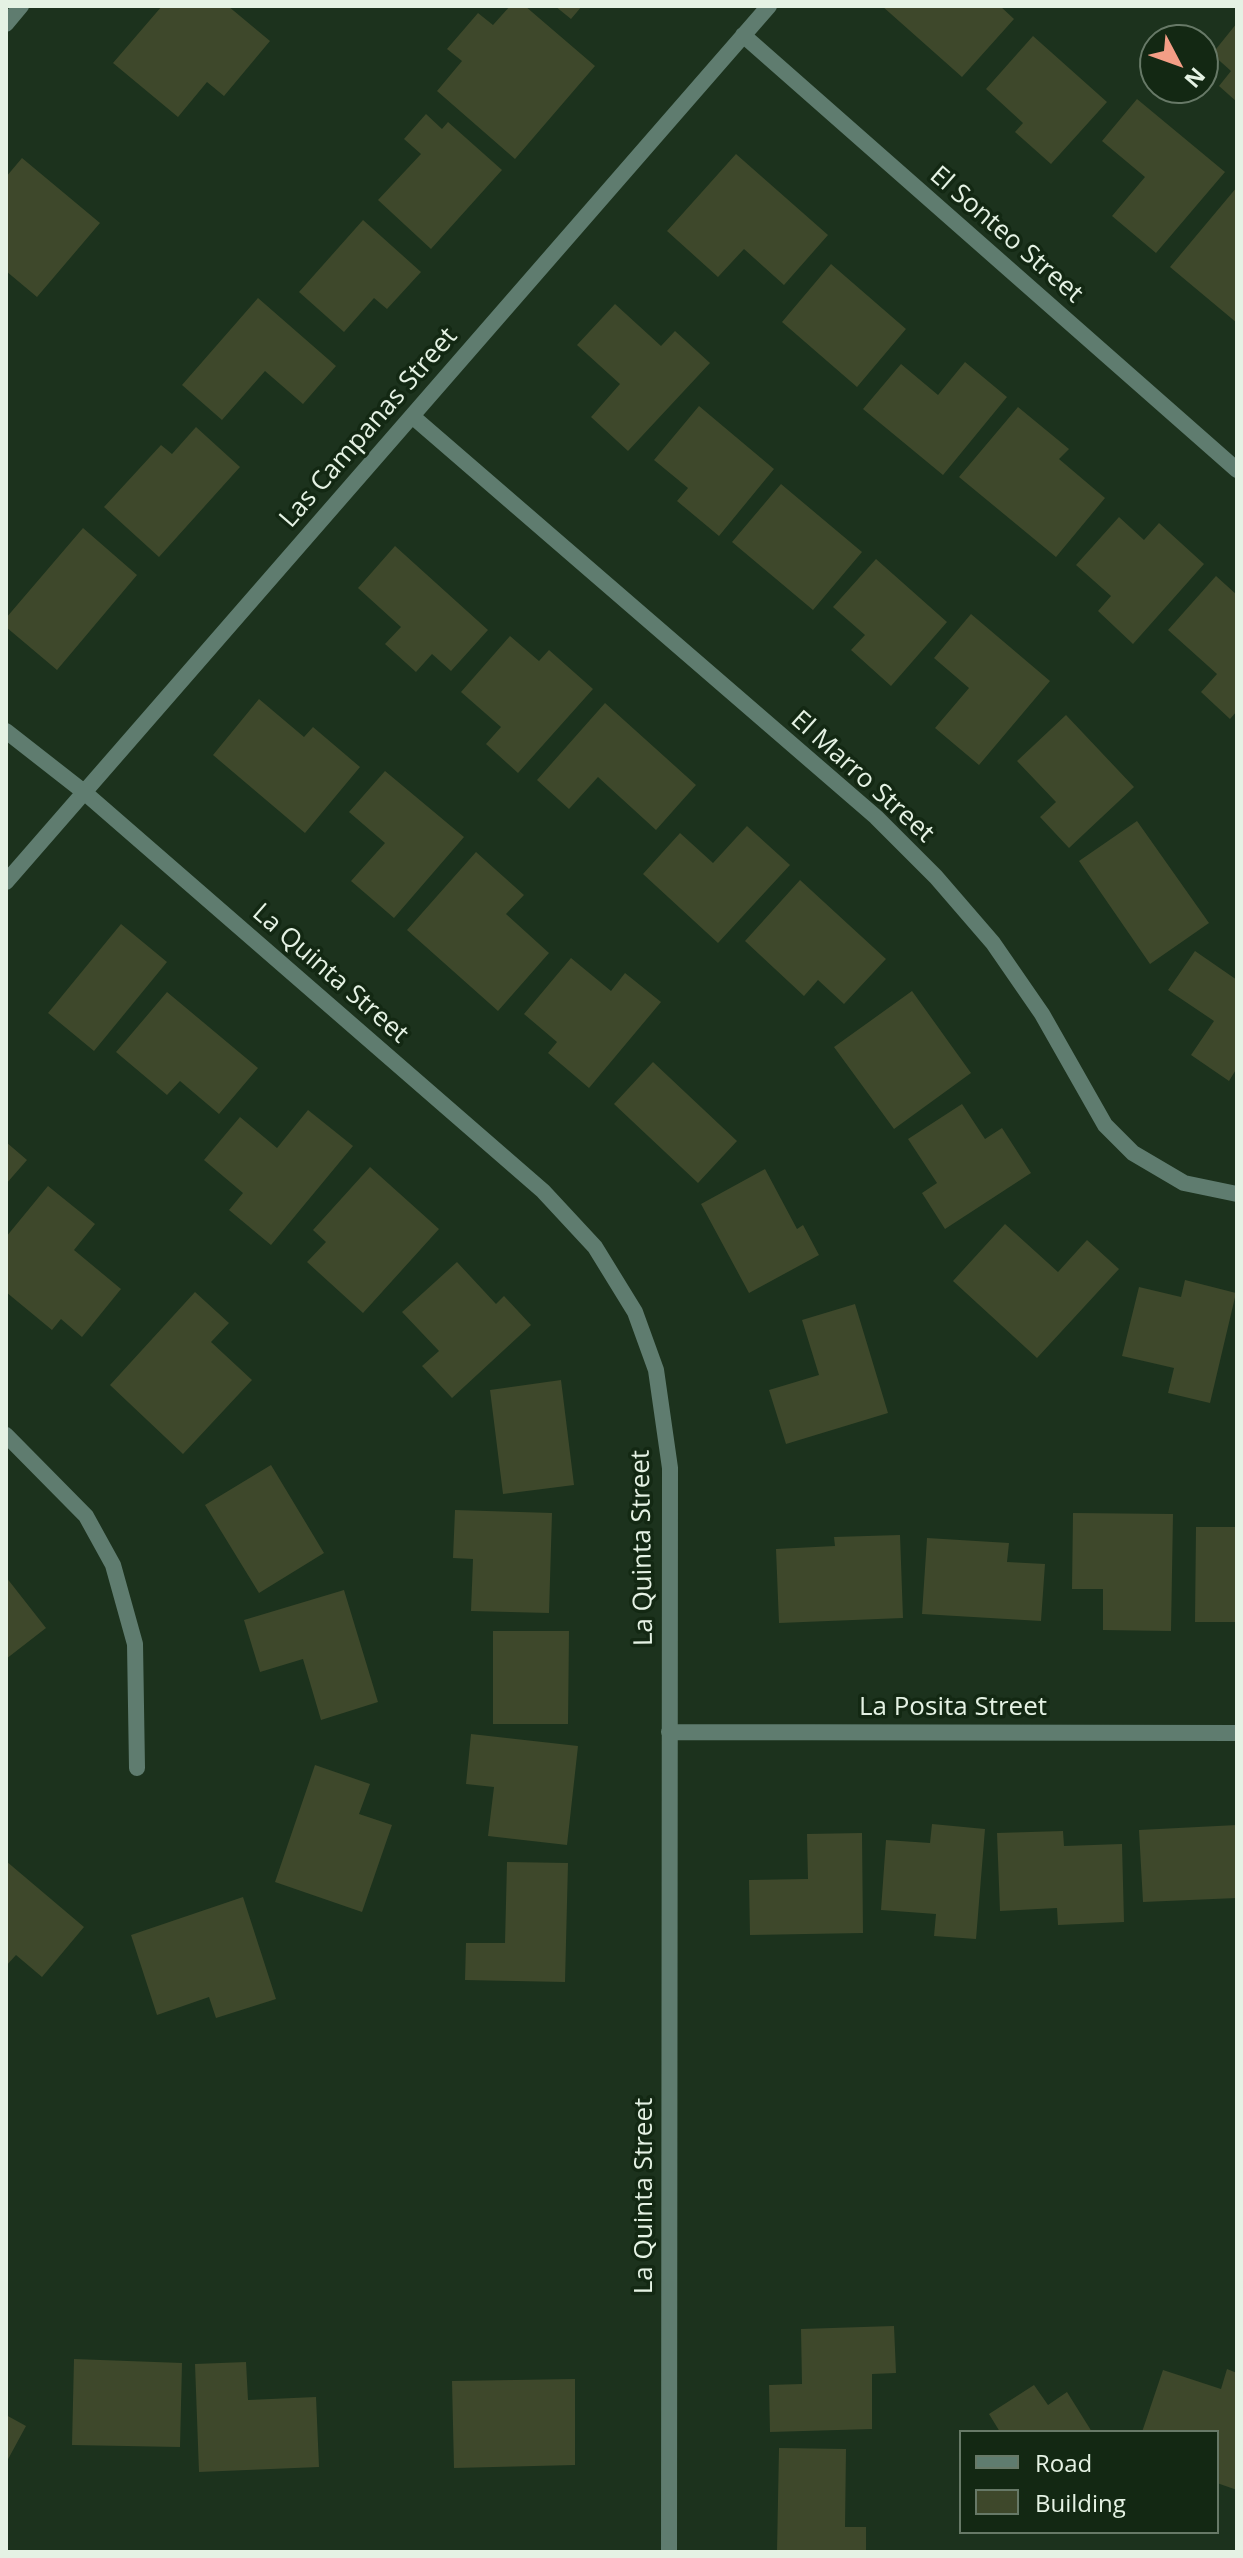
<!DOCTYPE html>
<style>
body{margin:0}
#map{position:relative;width:1243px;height:2558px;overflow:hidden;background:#1c321d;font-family:"Open Sans",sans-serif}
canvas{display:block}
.frame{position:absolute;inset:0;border:8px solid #e5f2e4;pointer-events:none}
.legend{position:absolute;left:959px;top:2430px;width:260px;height:104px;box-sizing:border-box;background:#132813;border:2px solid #677967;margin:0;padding:10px 14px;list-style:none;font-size:24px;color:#e5f2e4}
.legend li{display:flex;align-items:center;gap:16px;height:40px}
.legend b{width:40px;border:2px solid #677967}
.north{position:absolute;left:1139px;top:24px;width:80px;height:80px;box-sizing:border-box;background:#132813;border:2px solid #677967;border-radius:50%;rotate:131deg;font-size:22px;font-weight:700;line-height:32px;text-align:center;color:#e5f2e4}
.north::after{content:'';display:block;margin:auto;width:28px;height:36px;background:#f49e86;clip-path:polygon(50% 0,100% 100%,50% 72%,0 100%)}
</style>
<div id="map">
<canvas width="1243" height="2558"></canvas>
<div class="frame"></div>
<ul class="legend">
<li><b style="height:10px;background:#5f7c6f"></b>Road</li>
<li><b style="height:22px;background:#3e482b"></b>Building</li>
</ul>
<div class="north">N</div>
</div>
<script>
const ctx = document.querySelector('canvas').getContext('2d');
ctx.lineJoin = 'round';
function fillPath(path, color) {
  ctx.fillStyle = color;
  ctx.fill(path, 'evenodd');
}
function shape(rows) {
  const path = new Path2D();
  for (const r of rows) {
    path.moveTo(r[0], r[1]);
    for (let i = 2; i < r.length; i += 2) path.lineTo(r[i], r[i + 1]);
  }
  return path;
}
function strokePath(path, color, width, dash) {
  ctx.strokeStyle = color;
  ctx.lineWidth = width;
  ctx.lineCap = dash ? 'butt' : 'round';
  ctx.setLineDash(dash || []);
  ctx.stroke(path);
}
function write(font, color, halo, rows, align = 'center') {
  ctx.font = font + ' "Open Sans",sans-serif';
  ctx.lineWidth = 7;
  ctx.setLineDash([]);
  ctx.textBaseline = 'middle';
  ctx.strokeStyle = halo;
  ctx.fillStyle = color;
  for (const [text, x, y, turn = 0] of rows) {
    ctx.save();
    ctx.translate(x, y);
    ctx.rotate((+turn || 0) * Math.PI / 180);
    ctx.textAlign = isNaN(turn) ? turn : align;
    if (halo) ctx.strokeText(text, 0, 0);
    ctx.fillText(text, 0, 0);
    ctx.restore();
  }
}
fillPath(shape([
 [162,6,228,6,270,41,224,96,207,82,178,117,113,63],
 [510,6,525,6,595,66,515,159,437,91,462,61,447,49,478,13,493,25],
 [555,6,582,6,571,19],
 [882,6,1000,6,1014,19,962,77],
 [1237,23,1237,102,1219,86,1231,71,1212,54],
 [1033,36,1107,102,1051,164,1015,132,1023,123,986,89],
 [1137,99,1225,172,1156,253,1112,216,1145,177,1102,141],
 [426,114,442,129,448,122,502,170,431,249,378,200,421,154,404,139],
 [736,154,828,235,784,285,744,249,718,277,667,231],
 [22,158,100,223,37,297,6,271,6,177],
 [1237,187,1237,323,1170,267],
 [363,220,421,272,387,309,374,298,344,332,299,292],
 [831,264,906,329,857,387,782,322],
 [258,298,336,366,303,404,265,371,222,420,182,385],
 [615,304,661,346,675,331,710,363,628,451,591,417,620,384,577,345],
 [965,362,1007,397,943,475,863,409,901,364,938,395],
 [699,406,774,469,719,536,677,501,688,488,654,460],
 [1018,407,1069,449,1059,459,1105,498,1056,557,959,477],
 [196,427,240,467,159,557,104,507,161,445,172,454],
 [781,484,862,552,813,610,732,542],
 [1119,517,1144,540,1159,523,1204,564,1133,644,1098,611,1111,596,1076,565],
 [83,528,137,575,57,670,6,627,6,618],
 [395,546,488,630,451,671,432,654,416,672,385,644,401,627,358,588],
 [876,559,947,622,891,686,851,650,865,635,833,607],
 [1216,576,1237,595,1237,711,1230,719,1201,692,1217,674,1168,630],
 [971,614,1050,681,979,765,935,728,969,688,934,658],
 [510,636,539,661,549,650,593,689,518,773,486,744,501,727,461,692],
 [259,699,304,737,313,727,360,767,305,833,213,755],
 [605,703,696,785,656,830,598,777,569,809,537,780],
 [1066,715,1134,787,1069,848,1040,817,1056,802,1017,761],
 [385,771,464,837,394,918,351,881,385,843,349,812],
 [1137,821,1209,923,1150,964,1079,861],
 [747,826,790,865,718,943,643,874,680,833,713,863],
 [476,852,524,895,506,914,549,953,498,1011,407,930],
 [800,880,886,959,844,1004,818,980,804,996,745,941],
 [121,924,167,962,94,1051,48,1013],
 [1195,951,1237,980,1237,1068,1229,1081,1191,1055,1214,1021,1168,990],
 [571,958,611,991,625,973,661,1002,589,1088,548,1053,557,1042,524,1014],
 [912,991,971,1073,894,1129,834,1047],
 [167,992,258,1068,219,1114,180,1081,167,1095,116,1052],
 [653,1062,737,1141,698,1183,614,1104],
 [962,1104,985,1139,1002,1128,1031,1173,945,1229,922,1193,937,1183,908,1139],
 [308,1110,353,1146,271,1245,229,1210,243,1193,204,1160,240,1117,277,1148],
 [6,1142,27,1160,6,1184],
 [370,1167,439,1229,363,1313,307,1262,326,1242,313,1230],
 [765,1169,797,1229,803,1225,819,1255,749,1293,701,1204],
 [48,1186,95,1224,74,1250,121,1289,82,1337,61,1319,52,1330,6,1292,6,1237],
 [1005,1224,1058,1272,1087,1240,1119,1269,1037,1358,953,1281],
 [457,1262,496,1304,504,1296,531,1325,452,1398,422,1366,439,1351,402,1312],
 [1185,1280,1236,1293,1210,1403,1168,1393,1174,1368,1122,1356,1139,1287,1181,1297],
 [195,1292,229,1323,211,1342,252,1380,183,1454,110,1385],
 [855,1304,888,1413,786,1444,769,1390,819,1375,802,1320],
 [561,1380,574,1485,503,1494,490,1390],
 [271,1465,324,1553,259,1593,205,1505],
 [455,1510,552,1513,549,1613,471,1611,473,1559,453,1558],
 [1073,1513,1173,1514,1171,1631,1103,1630,1103,1589,1072,1589],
 [1196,1527,1237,1527,1237,1622,1195,1622],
 [900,1535,903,1618,779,1623,776,1549,835,1546,834,1537],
 [927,1538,1009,1543,1007,1562,1045,1564,1041,1621,922,1614],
 [6,1577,46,1628,6,1659],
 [344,1590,378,1702,321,1720,303,1659,260,1672,244,1620],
 [493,1631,569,1631,568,1724,493,1724],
 [471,1734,578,1746,567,1845,488,1836,494,1787,466,1784],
 [315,1765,370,1784,359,1814,392,1825,362,1912,275,1882],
 [932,1824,985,1829,976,1939,934,1936,936,1914,881,1910,886,1840,930,1843],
 [1237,1825,1237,1898,1143,1902,1139,1830],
 [1063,1831,1064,1846,1122,1844,1124,1922,1058,1925,1057,1908,1000,1911,997,1833],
 [862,1833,863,1933,750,1935,749,1880,808,1879,807,1834],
 [6,1861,84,1927,42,1977,16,1955,6,1966],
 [507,1862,568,1863,565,1982,465,1980,466,1943,505,1943],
 [243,1897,276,1999,216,2018,209,1997,157,2015,131,1935],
 [894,2326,896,2373,872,2374,872,2429,770,2432,769,2385,802,2384,801,2329],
 [74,2359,182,2363,180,2447,72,2445],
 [246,2362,248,2400,316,2397,319,2467,199,2472,195,2364],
 [1227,2369,1237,2373,1237,2490,1217,2483,1217,2432,1142,2432,1163,2370,1221,2389],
 [575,2379,575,2465,454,2468,452,2381],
 [1034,2385,1048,2405,1067,2392,1092,2432,1000,2432,989,2414],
 [6,2415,26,2426,6,2463],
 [779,2448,846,2449,845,2527,866,2527,866,2552,777,2552]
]), '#3e482b');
strokePath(shape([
 [6,24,21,6],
 [743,35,1237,470],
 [412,416,876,817,936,877,993,943,1042,1014,1105,1125,1133,1153,1184,1183,1237,1194],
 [6,731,84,792,543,1191,595,1247,635,1312,656,1370,670,1468,669,2552],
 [6,882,769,6],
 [6,1435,86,1516,113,1565,135,1644,137,1768],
 [669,1732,1237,1733]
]), '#5f7c6f', 16);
write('26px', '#e5f2e4', '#132813', [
 ["El Sonteo Street",1006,235,41],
 ["Las Campanas Street",369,428,-49],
 ["El Marro Street",862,777,42],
 ["La Quinta Street",330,974,41],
 ["La Quinta Street",643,1548,-91],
 ["La Posita Street",953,1708],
 ["La Quinta Street",645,2196,-90]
]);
</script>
